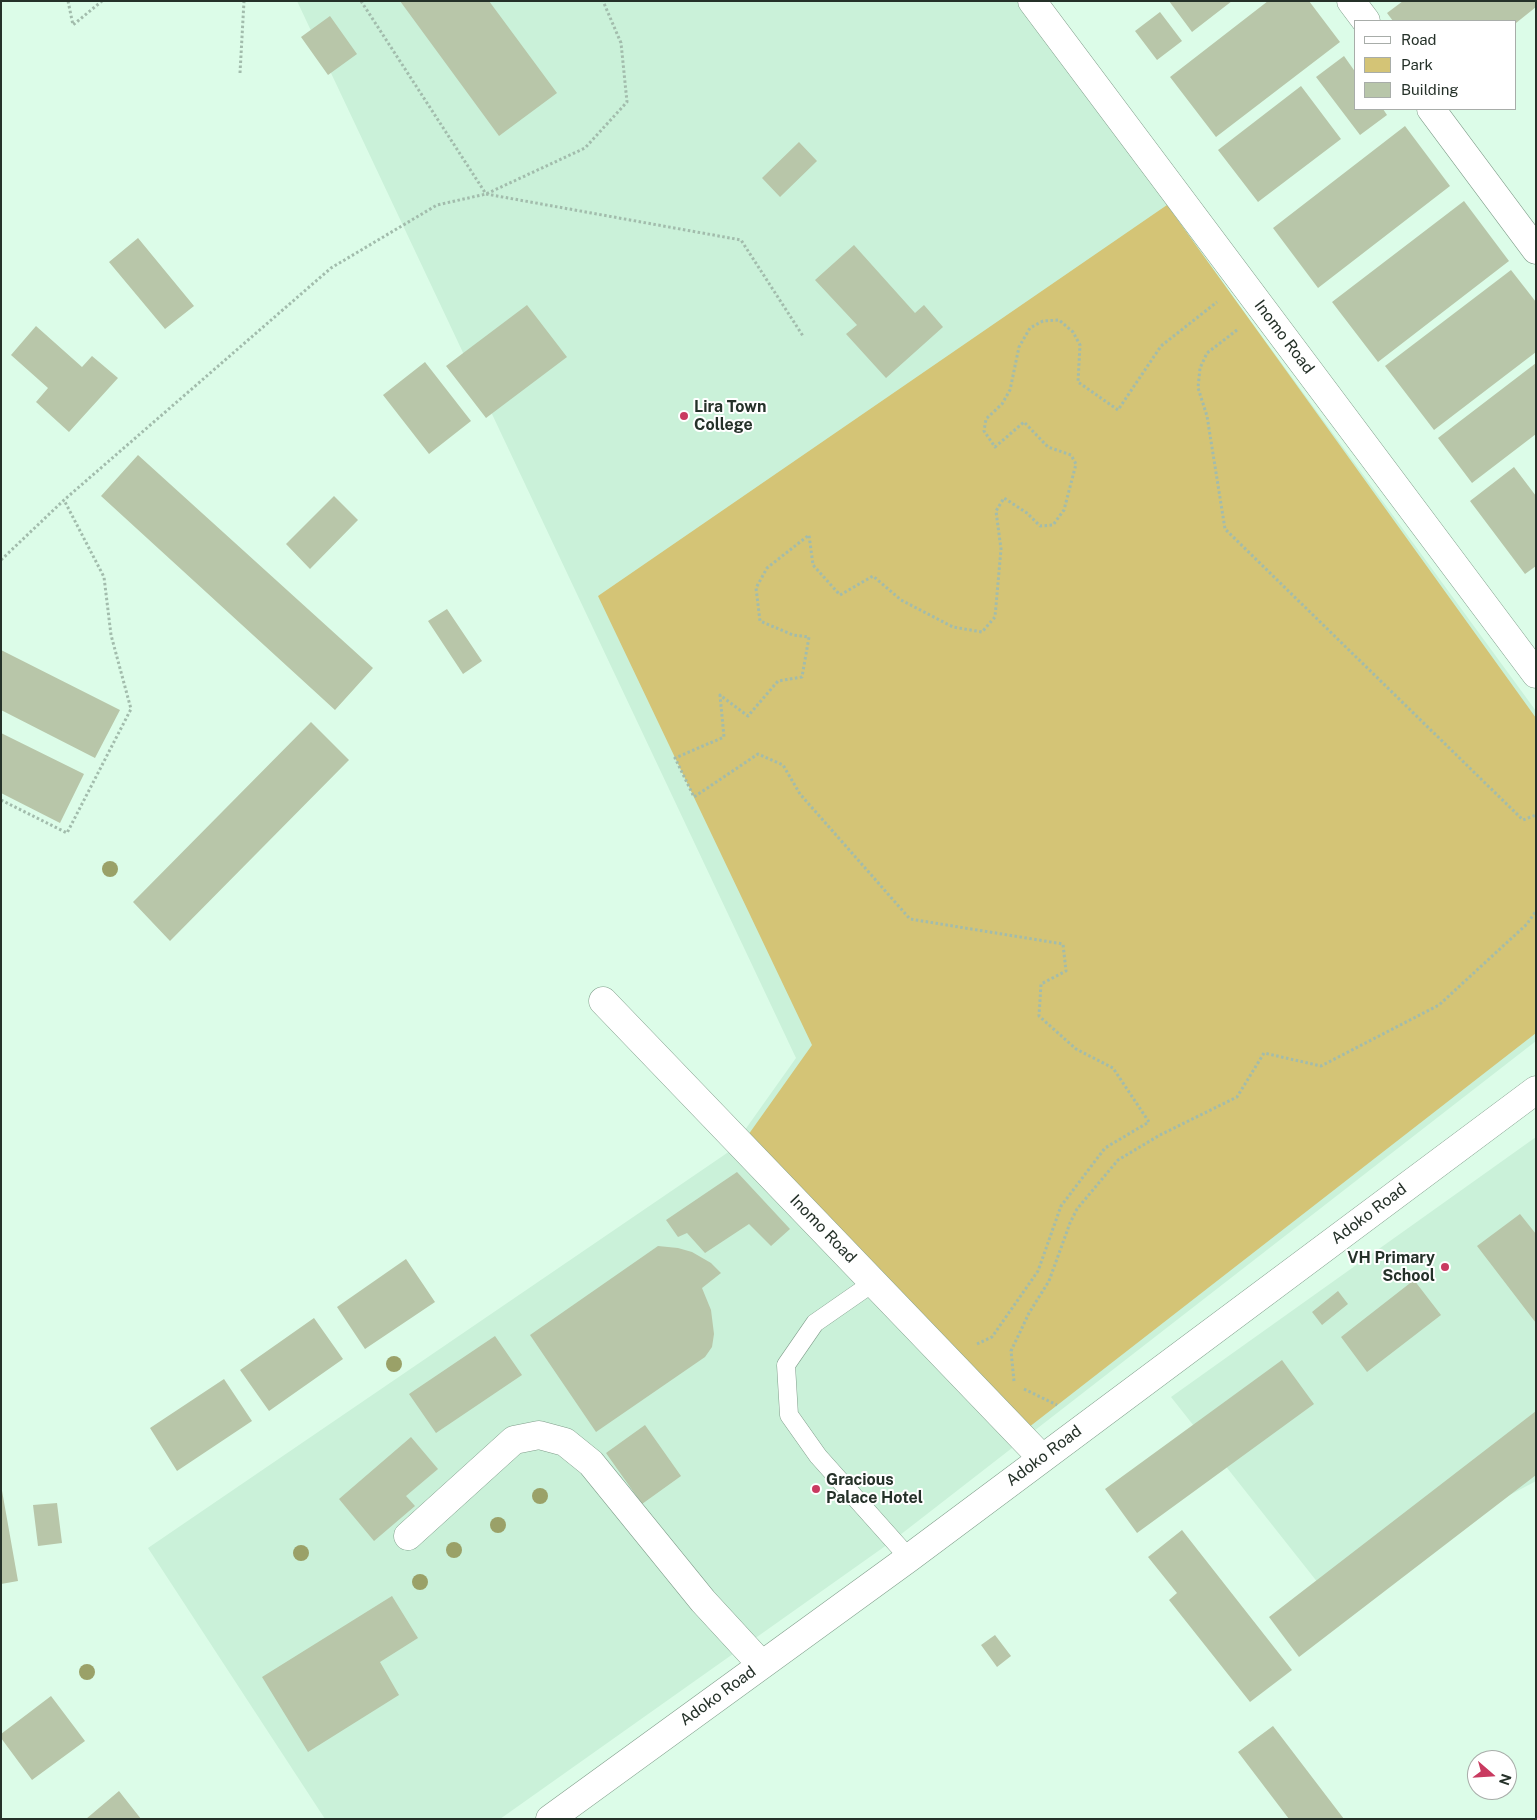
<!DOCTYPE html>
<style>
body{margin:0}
#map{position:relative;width:1537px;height:1820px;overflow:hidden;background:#dcfce8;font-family:"Public Sans",sans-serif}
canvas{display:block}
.frame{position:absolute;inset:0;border:2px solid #253129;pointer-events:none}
.legend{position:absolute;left:1354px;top:20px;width:162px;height:90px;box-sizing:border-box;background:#fff;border:1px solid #a8ada9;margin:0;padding:6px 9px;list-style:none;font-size:15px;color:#253129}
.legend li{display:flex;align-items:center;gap:10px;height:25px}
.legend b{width:25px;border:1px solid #a8ada9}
.north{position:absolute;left:1467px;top:1750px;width:50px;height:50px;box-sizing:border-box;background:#fff;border:1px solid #a8ada9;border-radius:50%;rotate:109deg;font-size:14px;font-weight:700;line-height:20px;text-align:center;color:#253129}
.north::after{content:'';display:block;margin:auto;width:18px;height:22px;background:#c93a60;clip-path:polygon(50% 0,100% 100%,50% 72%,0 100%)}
</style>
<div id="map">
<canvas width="1537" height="1820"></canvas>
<div class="frame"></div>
<ul class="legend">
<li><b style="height:6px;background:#fff"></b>Road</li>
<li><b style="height:14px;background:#d4c476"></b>Park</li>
<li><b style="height:14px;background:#b8c6a9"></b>Building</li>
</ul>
<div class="north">N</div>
</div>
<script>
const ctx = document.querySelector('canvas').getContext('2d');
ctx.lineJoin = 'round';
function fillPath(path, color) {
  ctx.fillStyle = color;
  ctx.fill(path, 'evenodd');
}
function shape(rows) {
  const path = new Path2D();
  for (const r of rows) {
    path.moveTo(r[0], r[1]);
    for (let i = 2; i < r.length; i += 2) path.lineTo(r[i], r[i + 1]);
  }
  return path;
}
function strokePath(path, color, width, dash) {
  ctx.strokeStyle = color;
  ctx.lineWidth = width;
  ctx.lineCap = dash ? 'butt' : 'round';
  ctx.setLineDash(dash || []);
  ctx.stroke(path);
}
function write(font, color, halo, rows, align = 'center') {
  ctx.font = font + ' "Public Sans",sans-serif';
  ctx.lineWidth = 4;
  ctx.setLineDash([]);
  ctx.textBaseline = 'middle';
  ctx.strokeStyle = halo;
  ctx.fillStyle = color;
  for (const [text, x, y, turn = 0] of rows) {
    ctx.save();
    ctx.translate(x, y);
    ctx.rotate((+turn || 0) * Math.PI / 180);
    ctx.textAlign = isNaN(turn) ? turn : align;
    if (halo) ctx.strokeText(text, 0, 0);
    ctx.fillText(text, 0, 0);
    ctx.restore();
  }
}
fillPath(shape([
 [297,1,1044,1,1031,13,1250,320,1536,711,1536,1041,891,1542,500,1819,325,1819,148,1548,730,1151,796,1058],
 [1536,1137,1536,1481,1326,1593,1171,1397]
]), '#caf1d9');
fillPath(shape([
 [1167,205,1536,718,1536,1033,1024,1431,746,1138,812,1045,598,596]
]), '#d4c476');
fillPath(shape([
 [400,1,489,1,557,93,499,136],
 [1169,1,1232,1,1192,32],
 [1268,1,1309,1,1340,42,1216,137,1170,77],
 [1403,1,1536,1,1536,7,1516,23,1393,21,1387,13],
 [1160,12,1182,41,1157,60,1135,31],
 [330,16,357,54,328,75,301,37],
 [1344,56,1356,73,1356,109,1383,109,1387,115,1360,135,1316,77],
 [1301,86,1341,139,1258,202,1218,150],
 [1405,126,1450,186,1318,288,1273,228],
 [799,142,817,161,780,197,762,178],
 [1464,201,1509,261,1378,362,1332,302],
 [138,238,194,306,165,329,109,262],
 [854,245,915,313,924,305,943,327,886,378,846,334,857,325,815,280],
 [1511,270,1536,302,1536,352,1434,430,1385,366],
 [527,305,567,357,486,418,446,366],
 [36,326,82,367,92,356,118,378,69,432,36,402,48,388,11,355],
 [425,362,471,421,429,454,383,395],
 [1536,363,1536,434,1472,483,1438,438],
 [138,455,373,668,335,710,101,496],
 [1514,467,1536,496,1536,566,1525,574,1470,501],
 [334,496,358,520,310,569,286,544],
 [447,609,482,661,463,674,428,621],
 [1,650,120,710,95,758,1,710],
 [311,722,349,760,170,941,133,902],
 [1,733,84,774,60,823,1,793],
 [737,1172,790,1229,771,1246,749,1224,705,1253,687,1233,678,1237,666,1220],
 [1520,1214,1536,1234,1536,1323,1477,1246],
 [658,1246,678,1248,692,1252,711,1263,721,1273,702,1288,711,1310,714,1334,712,1347,705,1357,596,1432,530,1335],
 [406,1259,435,1302,365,1349,337,1307],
 [1414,1280,1441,1315,1367,1372,1341,1337],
 [1338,1291,1348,1304,1322,1325,1312,1312],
 [314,1318,343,1359,269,1411,240,1370],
 [495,1336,522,1375,436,1433,409,1394],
 [1282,1360,1314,1404,1137,1533,1105,1489],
 [224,1379,252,1421,177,1471,150,1428],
 [1536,1411,1536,1475,1299,1657,1269,1617],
 [645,1425,681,1476,642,1504,606,1453],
 [411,1437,438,1469,406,1496,415,1506,374,1541,339,1499],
 [1,1485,18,1581,1,1584],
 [57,1503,62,1543,38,1546,33,1505],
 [1182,1530,1292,1670,1250,1702,1169,1600,1177,1593,1148,1557],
 [392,1596,418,1638,380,1662,399,1695,308,1752,262,1677],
 [995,1635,1011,1656,997,1667,981,1645],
 [51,1696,85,1741,32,1780,1,1738,1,1734],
 [1273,1726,1344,1819,1289,1819,1238,1752],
 [119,1791,141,1819,86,1819]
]), '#b8c6a9');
const service = shape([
 [874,1282,815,1323,786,1365,789,1415,818,1456,909,1558]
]);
const minor = shape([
 [1032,1,1536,674],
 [1351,1,1366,21],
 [1431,109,1536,250],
 [603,1001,1042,1458],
 [408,1536,514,1440,539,1435,565,1442,591,1463,703,1601,761,1664]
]);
const tertiary = shape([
 [550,1819,909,1558,1536,1090]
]);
strokePath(service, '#809e8b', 19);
strokePath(minor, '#809e8b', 29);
strokePath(tertiary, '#809e8b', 29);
strokePath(shape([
 [68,1,73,25,102,1],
 [361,1,486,194,741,240,803,336],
 [240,73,244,1],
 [1237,330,1207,353,1200,368,1198,388,1207,416,1225,529,1523,820,1536,815],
 [1,560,64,500,331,268,437,205,486,194,585,148,627,102,621,43,603,1],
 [1,800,67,833,131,709,111,635,104,577,64,500],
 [977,1344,992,1337,1038,1271,1061,1206,1105,1148,1149,1122,1113,1068,1076,1049,1039,1016,1041,984,1066,971,1063,944,910,919,800,794,783,765,758,754,694,797,675,758,724,737,720,695,748,716,778,681,802,677,809,637,793,635,760,621,756,588,767,568,809,535,813,565,840,595,873,576,901,600,953,627,982,632,995,617,1001,549,996,511,1004,498,1027,513,1040,526,1053,525,1064,510,1076,464,1071,455,1048,447,1024,422,995,447,984,431,986,419,1002,404,1010,390,1019,347,1030,328,1043,321,1059,320,1073,332,1080,345,1078,382,1118,410,1161,346,1217,302],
 [1014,1381,1011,1351,1029,1313,1049,1281,1070,1223,1077,1209,1118,1160,1160,1135,1237,1097,1264,1053,1321,1066,1439,1005,1527,924,1536,911],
 [1024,1389,1057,1405]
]), '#a2bcac', 3, [2.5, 2.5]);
strokePath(service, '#fff', 18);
strokePath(minor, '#fff', 28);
strokePath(tertiary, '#fff', 28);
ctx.fillStyle = '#9aa168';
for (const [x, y] of [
 [110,869],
 [394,1364],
 [540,1496],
 [498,1525],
 [454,1550],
 [301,1553],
 [420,1582],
 [87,1672]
]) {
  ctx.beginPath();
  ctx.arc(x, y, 8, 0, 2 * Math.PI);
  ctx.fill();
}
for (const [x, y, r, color] of [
 [684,416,5,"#c93a60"],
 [1445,1267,5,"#c93a60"],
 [816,1489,5,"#c93a60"]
]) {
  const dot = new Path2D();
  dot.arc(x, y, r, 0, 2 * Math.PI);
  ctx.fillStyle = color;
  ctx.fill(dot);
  strokePath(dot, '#fff', 2);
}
write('16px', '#253129', '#fff', [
 ["Inomo Road",1284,337,53],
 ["Adoko Road",1369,1214,-37],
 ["Inomo Road",823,1229,46],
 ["Adoko Road",1044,1456,-37],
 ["Adoko Road",718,1696,-36]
]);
write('bold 16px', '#253129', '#fff', [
 ["Lira Town",694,407],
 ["College",694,425],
 ["VH Primary",1435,1258,"right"],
 ["School",1435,1276,"right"],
 ["Gracious",826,1480],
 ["Palace Hotel",826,1498]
], 'left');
</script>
